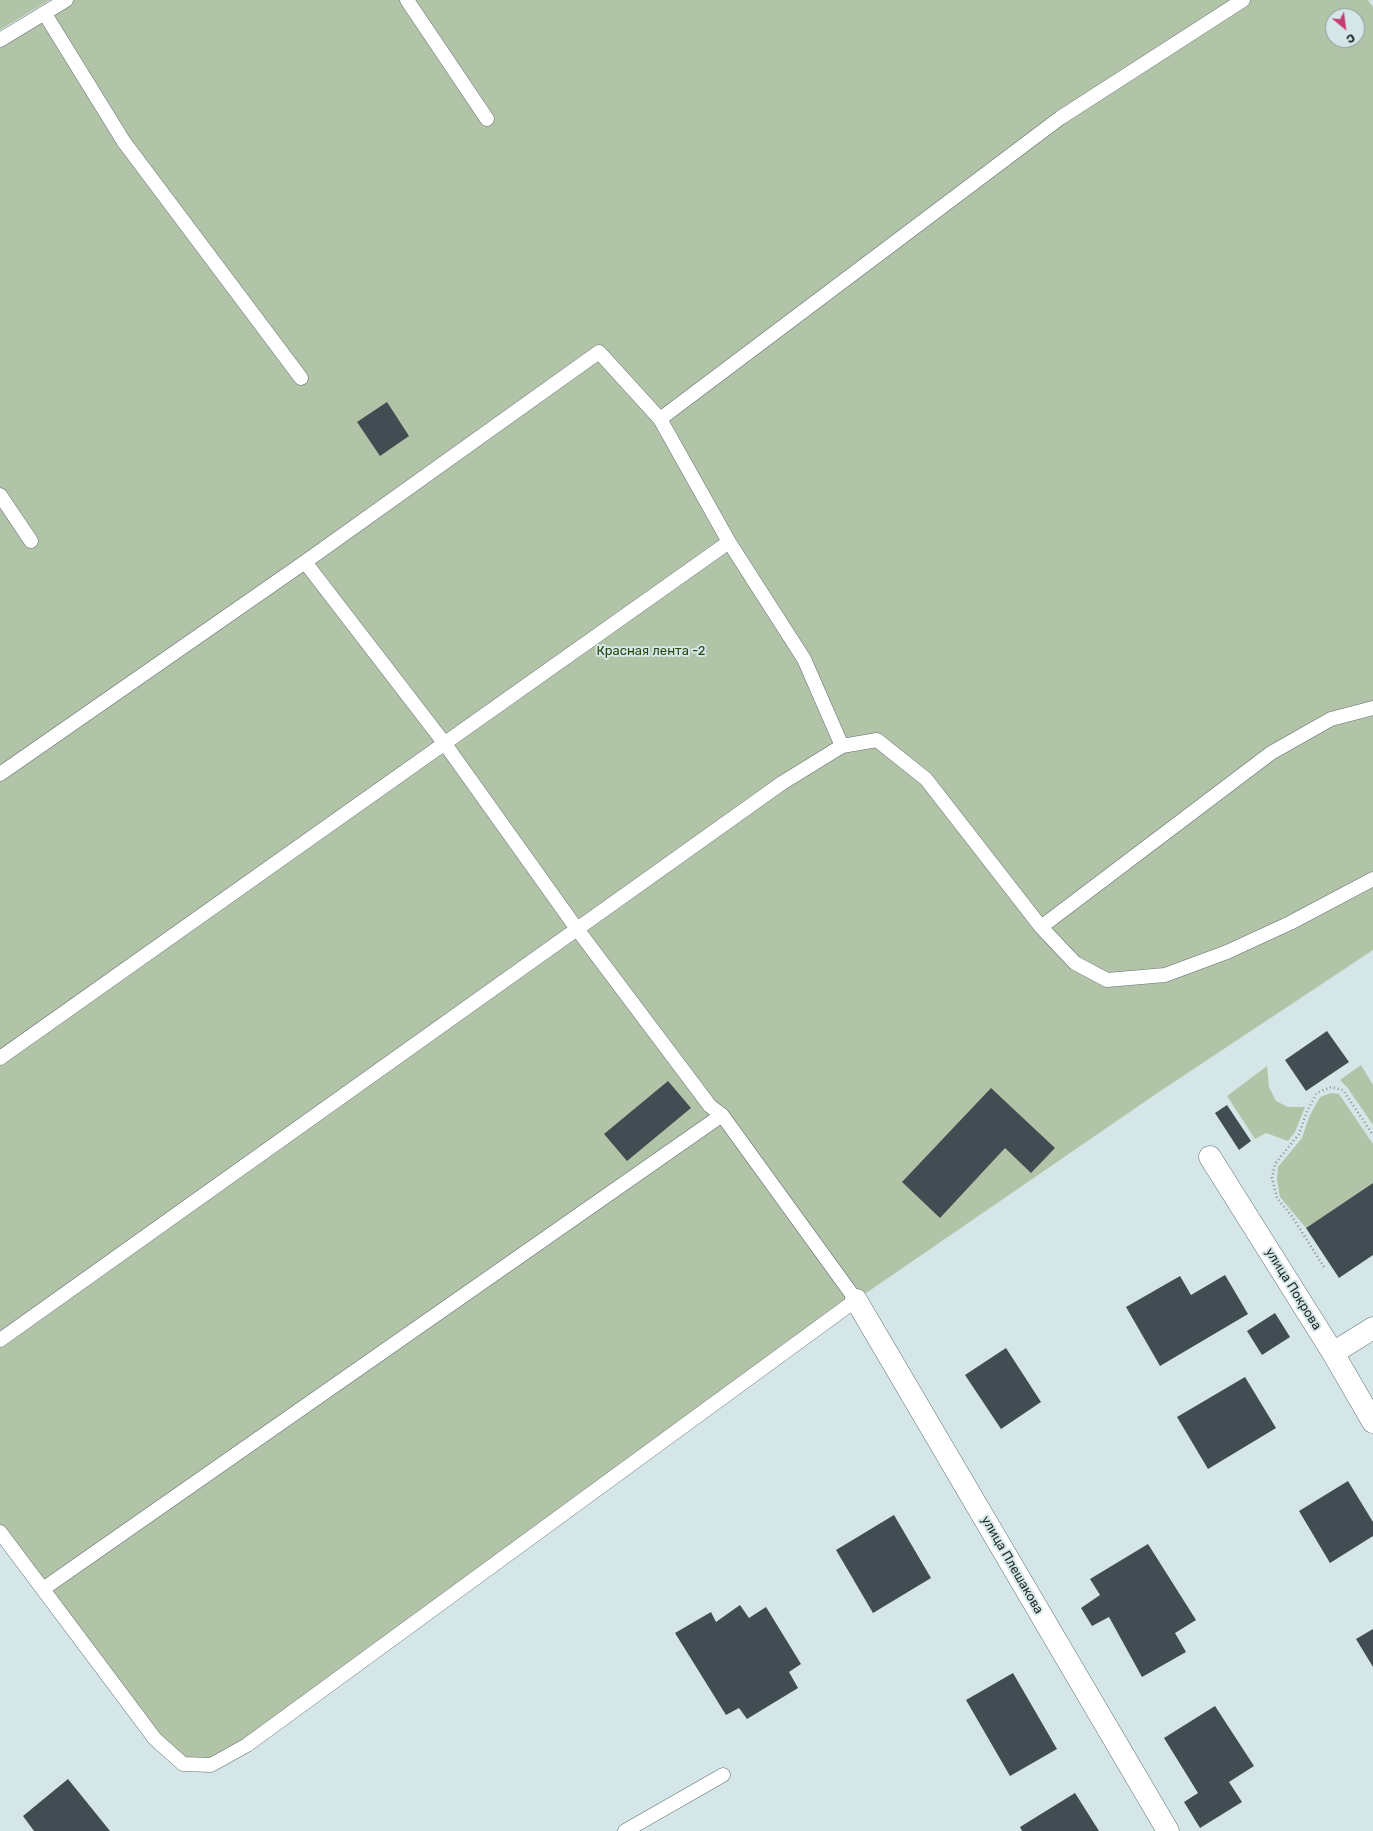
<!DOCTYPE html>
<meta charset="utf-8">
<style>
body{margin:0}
#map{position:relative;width:1373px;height:1831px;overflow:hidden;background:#d4e6e7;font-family:Rubik,sans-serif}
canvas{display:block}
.north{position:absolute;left:1325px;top:8px;width:40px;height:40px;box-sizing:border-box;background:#d4e6e7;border:1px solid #8d9b9b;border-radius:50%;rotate:151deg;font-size:11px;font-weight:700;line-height:16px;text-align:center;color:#232a2a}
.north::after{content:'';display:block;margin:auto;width:14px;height:18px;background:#c53c75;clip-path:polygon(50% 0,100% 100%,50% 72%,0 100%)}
</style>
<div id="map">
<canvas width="1373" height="1831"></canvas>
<div class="north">С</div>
</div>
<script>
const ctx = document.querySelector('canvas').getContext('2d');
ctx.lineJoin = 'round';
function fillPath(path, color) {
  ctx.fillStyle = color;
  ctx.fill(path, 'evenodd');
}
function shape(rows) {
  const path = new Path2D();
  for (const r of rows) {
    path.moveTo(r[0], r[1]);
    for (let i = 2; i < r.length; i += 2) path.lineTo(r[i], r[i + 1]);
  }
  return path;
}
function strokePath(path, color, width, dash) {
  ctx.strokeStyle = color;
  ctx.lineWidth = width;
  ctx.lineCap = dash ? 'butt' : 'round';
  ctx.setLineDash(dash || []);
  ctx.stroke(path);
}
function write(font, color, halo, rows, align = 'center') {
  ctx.font = font + ' Rubik,sans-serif';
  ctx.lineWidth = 4;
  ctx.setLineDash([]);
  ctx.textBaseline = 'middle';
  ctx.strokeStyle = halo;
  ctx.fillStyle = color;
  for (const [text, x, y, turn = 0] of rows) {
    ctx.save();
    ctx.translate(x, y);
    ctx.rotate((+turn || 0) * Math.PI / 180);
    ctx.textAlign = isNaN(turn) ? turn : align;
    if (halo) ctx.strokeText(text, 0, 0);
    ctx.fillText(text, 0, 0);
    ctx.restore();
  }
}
fillPath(shape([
 [0,0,50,0,0,30],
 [73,0,1368,0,1373,7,1373,950,1156,1094,856,1300,211,1765,183,1764,0,1532,0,48],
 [1333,16,1357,16,1357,40,1333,40],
 [1361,1065,1373,1085,1373,1125,1347,1087,1340,1080],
 [1267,1066,1269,1087,1276,1101,1288,1107,1305,1107,1295,1132,1288,1141,1266,1133,1255,1139,1227,1096],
 [1331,1093,1339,1094,1373,1144,1373,1183,1306,1228,1280,1197,1277,1180,1278,1167,1302,1138,1309,1117,1320,1097]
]), '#b2c4a8');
fillPath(shape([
 [387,402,409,436,380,456,357,422],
 [1327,1031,1349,1062,1306,1091,1285,1060],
 [668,1081,691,1108,627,1161,604,1134],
 [991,1088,1055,1148,1031,1173,1005,1148,940,1218,902,1182],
 [1227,1105,1251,1141,1239,1150,1215,1113],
 [1373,1183,1373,1255,1339,1278,1306,1228],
 [1225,1275,1248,1314,1160,1366,1126,1307,1180,1276,1191,1295],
 [1275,1313,1290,1337,1262,1355,1247,1331],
 [1006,1348,1041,1402,1001,1429,965,1375],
 [1245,1377,1276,1428,1208,1469,1177,1417],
 [1348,1481,1373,1522,1373,1536,1330,1563,1299,1511],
 [894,1515,931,1578,873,1613,836,1550],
 [1148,1544,1196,1620,1175,1633,1186,1652,1142,1677,1109,1617,1092,1626,1081,1608,1100,1595,1090,1579],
 [740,1605,749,1618,766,1607,801,1664,789,1672,798,1688,747,1719,739,1708,726,1715,675,1633,711,1612,716,1622],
 [1373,1629,1373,1667,1356,1639],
 [1013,1673,1057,1749,1010,1776,966,1700],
 [1215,1706,1254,1766,1229,1782,1242,1802,1200,1828,1184,1802,1198,1793,1164,1738],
 [68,1779,110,1831,34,1831,23,1816],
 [1075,1793,1099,1831,1022,1831,1020,1827]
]), '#414d53');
const service = shape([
 [407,0,487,119],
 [45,14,124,142,301,378],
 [0,40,66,0],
 [660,419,1060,118,1243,0],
 [0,495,31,541],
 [0,774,305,562,599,352,660,419,729,542,804,659,842,746],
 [1041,927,1271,753,1331,719,1373,708],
 [0,1058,729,542],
 [0,1340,782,783,842,746,877,740,926,779,1041,927,1075,963,1107,980,1165,975,1227,952,1290,923,1373,879],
 [0,1532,155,1739,183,1764,211,1765,247,1745,856,1300,722,1115,710,1106,577,929,445,744,305,562],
 [43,1589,722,1115],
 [625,1831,723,1775]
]);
const minor = shape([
 [1210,1157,1333,1353,1373,1422],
 [856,1300,1168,1831],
 [1333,1353,1373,1328]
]);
strokePath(service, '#607070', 15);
strokePath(minor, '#607070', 23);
strokePath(shape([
 [1324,1267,1291,1215,1277,1198,1272,1178,1275,1164,1299,1134,1307,1111,1317,1093,1331,1087,1343,1090,1373,1135]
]), '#869393', 2.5, [1, 3]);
strokePath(service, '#fff', 14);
strokePath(minor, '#fff', 22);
write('13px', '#28480e', '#d4e6e7', [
 ["Красная лента -2",651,651]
]);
write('13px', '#232a2a', '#d4e6e7', [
 ["улица Покрова",1293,1289,58],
 ["улица Плешакова",1012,1565,60]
]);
</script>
